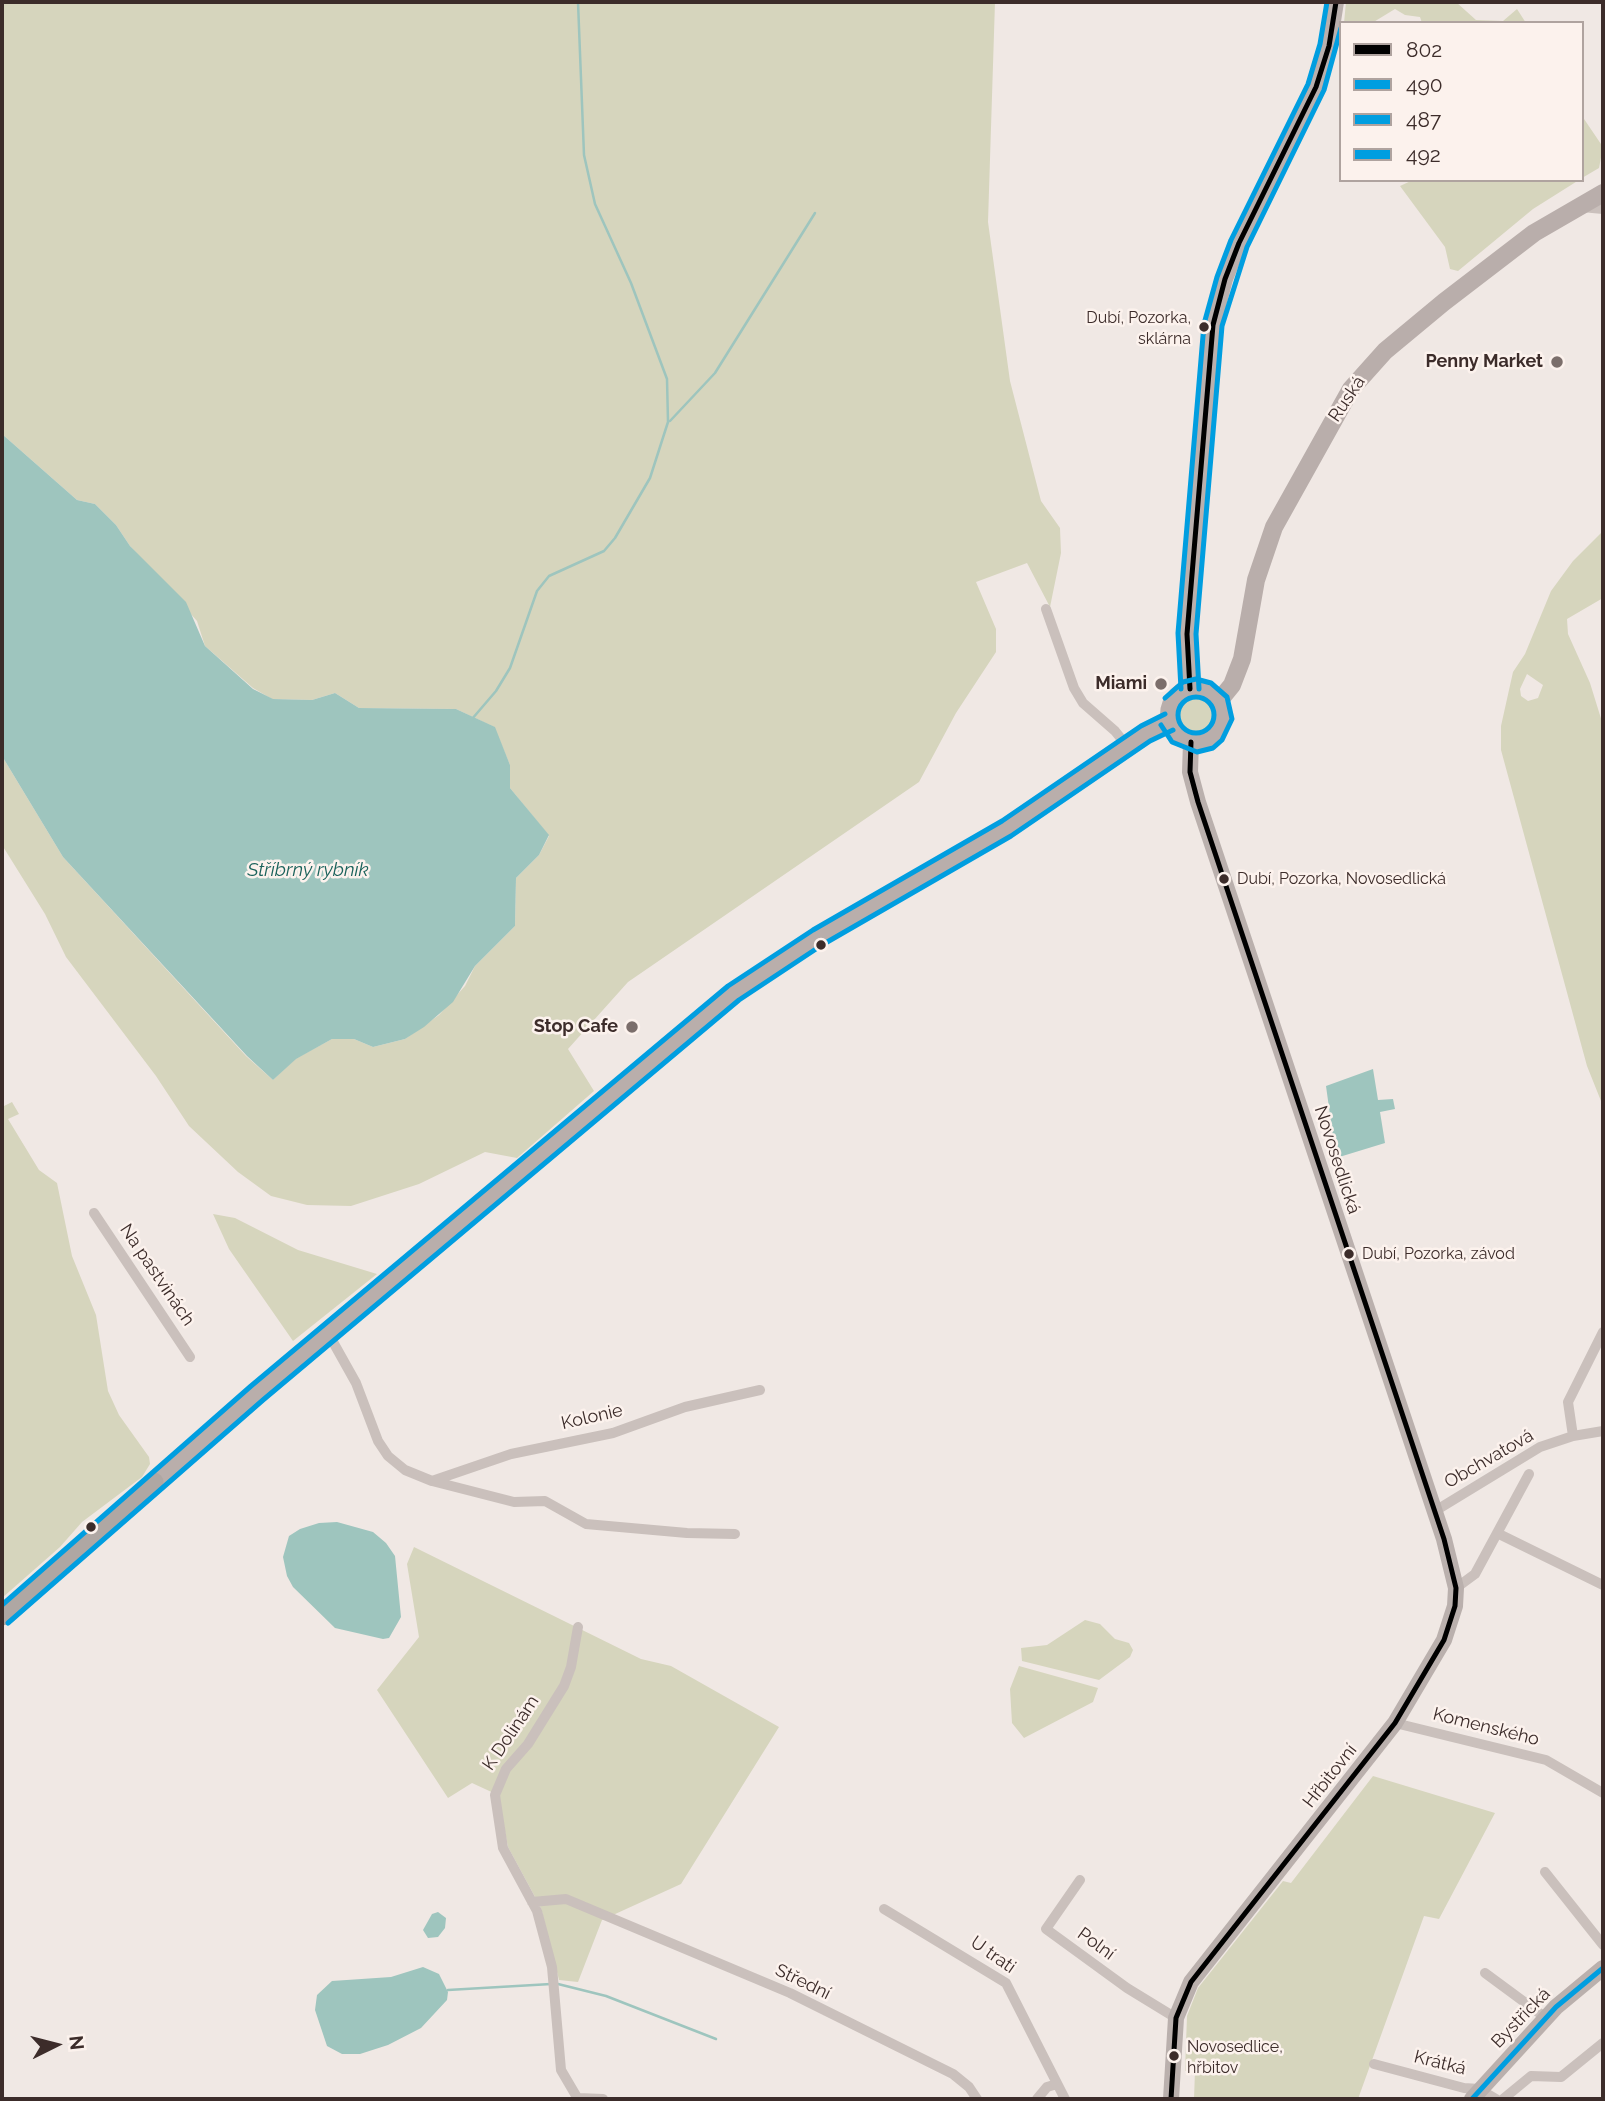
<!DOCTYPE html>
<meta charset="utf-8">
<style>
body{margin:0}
#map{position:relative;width:1605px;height:2101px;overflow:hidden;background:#f0e8e4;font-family:Raleway,sans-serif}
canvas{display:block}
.frame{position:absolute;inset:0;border:4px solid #3c2c2a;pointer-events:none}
.legend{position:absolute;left:1339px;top:21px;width:245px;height:161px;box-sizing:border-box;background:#fcf2ed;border:2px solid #afa39f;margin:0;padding:9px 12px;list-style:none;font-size:21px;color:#3c2c2a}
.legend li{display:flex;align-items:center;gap:14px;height:35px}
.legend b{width:35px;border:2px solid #afa39f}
.north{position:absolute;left:21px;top:2010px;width:70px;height:70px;-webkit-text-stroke:5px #fcf2ed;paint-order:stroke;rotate:84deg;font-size:19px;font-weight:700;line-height:28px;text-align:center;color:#3c2c2a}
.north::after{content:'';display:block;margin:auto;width:24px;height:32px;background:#3c2c2a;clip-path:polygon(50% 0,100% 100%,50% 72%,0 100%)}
</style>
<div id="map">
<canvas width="1605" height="2101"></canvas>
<div class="frame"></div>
<ul class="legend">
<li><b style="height:9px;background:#000"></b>802</li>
<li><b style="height:9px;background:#009ee0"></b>490</li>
<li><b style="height:9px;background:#009ee0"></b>487</li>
<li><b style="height:9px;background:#009ee0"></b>492</li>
</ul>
<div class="north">N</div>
</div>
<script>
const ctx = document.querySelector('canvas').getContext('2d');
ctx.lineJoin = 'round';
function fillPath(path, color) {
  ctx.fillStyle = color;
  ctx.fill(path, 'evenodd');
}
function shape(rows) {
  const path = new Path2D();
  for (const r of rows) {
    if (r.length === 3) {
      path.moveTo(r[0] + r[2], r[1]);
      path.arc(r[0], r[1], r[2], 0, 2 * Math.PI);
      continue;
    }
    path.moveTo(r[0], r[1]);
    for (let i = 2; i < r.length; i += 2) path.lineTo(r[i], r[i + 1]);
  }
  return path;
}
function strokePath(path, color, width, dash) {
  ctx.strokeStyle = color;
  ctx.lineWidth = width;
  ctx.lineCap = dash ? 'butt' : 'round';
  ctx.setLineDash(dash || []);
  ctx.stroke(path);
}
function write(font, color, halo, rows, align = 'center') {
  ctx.font = font + ' Raleway,sans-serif';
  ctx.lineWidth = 5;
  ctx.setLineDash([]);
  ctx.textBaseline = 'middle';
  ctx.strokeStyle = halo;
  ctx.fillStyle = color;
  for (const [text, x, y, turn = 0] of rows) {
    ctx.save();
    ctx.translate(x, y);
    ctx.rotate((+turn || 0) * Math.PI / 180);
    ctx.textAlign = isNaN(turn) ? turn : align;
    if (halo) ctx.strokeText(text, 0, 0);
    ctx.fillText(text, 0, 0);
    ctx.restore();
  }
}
fillPath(shape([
 [2,2,995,2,988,222,1010,381,1041,501,1060,528,1061,553,1050,607,1027,563,976,582,996,629,996,652,956,713,919,782,628,982,568,1049,594,1091,517,1158,485,1152,419,1184,351,1206,307,1205,271,1196,238,1172,189,1126,156,1076,66,957,45,914,2,845,2,756,63,857,246,1056,273,1080,295,1059,332,1039,354,1039,373,1047,405,1039,439,1015,465,986,475,966,515,926,516,878,539,855,549,836,510,788,510,765,494,727,456,709,359,708,335,693,312,700,272,699,253,688,205,646,197,621,130,546,116,525,95,504,77,500,2,434],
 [1346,2,1456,2,1476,20,1503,21,1517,9,1526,23,1422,23,1420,17,1405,15,1395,9,1372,23,1344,23],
 [1582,116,1603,147,1599,168,1582,178],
 [1413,180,1579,180,1533,209,1458,271,1450,269,1445,247,1400,186],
 [1603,531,1603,598,1567,619,1568,634,1590,683,1603,725,1603,1106,1587,1066,1501,750,1501,726,1513,672,1525,654,1551,591,1573,561],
 [1527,674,1543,685,1538,698,1528,701,1521,696,1520,689],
 [1196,715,17],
 [12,1102,19,1114,8,1119,39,1170,57,1183,72,1256,96,1315,108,1391,119,1415,149,1457,150,1464,142,1477,82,1522,60,1547,2,1598,2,1107],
 [213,1214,235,1218,298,1250,377,1274,293,1341,229,1249],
 [414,1547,641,1659,671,1666,779,1727,681,1884,602,1920,578,1982,559,1980,541,1908,508,1847,498,1795,472,1783,448,1798,377,1690,419,1637,407,1564],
 [1085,1620,1100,1624,1115,1639,1129,1643,1133,1650,1130,1657,1099,1680,1022,1661,1021,1648,1047,1645],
 [1019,1666,1098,1688,1093,1702,1024,1738,1012,1723,1010,1689],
 [1373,1776,1495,1813,1439,1919,1424,1916,1358,2099,1194,2099,1195,2071,1185,2071,1187,2016,1198,1988,1283,1881,1291,1883]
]), '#d6d5bd');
fillPath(shape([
 [2,434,77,500,95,504,116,525,130,546,186,602,205,646,253,689,273,699,312,700,335,693,359,708,456,709,495,727,510,765,510,788,549,835,539,855,516,878,515,926,475,966,453,1002,424,1027,405,1039,373,1047,354,1039,332,1039,296,1059,273,1080,247,1056,63,857,2,756],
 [1373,1069,1378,1100,1393,1099,1395,1109,1380,1112,1385,1143,1336,1158,1326,1086],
 [337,1522,373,1532,386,1543,395,1556,401,1617,389,1638,383,1639,335,1628,293,1587,287,1576,283,1557,289,1536,300,1529,319,1523],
 [438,1912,446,1918,445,1928,438,1937,428,1938,423,1930,432,1914],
 [423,1967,439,1974,448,1992,447,2000,421,2028,388,2045,360,2054,342,2054,327,2046,315,2010,317,1995,332,1981,391,1977]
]), '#9ec5be');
strokePath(shape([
 [670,421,715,373,815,213],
 [472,719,496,691,510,668,537,591,549,576,604,551,615,538,650,478,668,422,667,379,631,283,595,204,584,155,578,2],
 [558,1984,606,1996,716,2039],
 [448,1990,551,1984]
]), '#9ec5be', 2.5);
strokePath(shape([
 [1582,207,1603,209],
 [1046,609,1074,688,1083,703,1115,731,1127,746],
 [94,1213,190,1357],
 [328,1333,356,1383,378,1441,388,1456,405,1470,432,1481,511,1454,613,1433,685,1407,760,1390],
 [1573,1436,1568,1402,1603,1332],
 [432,1481,514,1502,545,1501,586,1524,687,1533,735,1534],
 [1435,1511,1540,1447,1573,1436,1603,1431],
 [1497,1533,1603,1585],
 [1456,1588,1475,1574,1529,1474],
 [578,1627,571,1667,564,1686,528,1744,506,1769,495,1795,503,1848,537,1911,552,1967,561,2070,578,2099],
 [1395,1723,1546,1760,1603,1793],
 [1545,1872,1603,1945],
 [1080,1880,1046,1929,1127,1988,1176,2018],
 [532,1902,566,1899,790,1993,953,2074,969,2087,977,2099],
 [884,1909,1006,1983,1065,2099],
 [1485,1973,1546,2018],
 [1374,2064,1464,2088,1479,2089,1496,2099],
 [578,2098,603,2099],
 [1037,2099,1047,2087,1057,2084],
 [1503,2099,1531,2076,1561,2077,1603,2043]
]), '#cac0bc', 10);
strokePath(shape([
 [1190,689,1187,634,1213,325,1225,279,1239,243,1316,87,1329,46,1336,2],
 [1171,2099,1176,2018,1191,1982,1395,1723,1444,1640,1455,1606,1456,1588,1444,1539,1198,802,1190,772,1191,742],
 [1472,2099,1556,2007,1603,1968]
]), '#bab0ad', 16);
strokePath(shape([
 [1196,715,27],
 [1219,701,1232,685,1242,659,1256,580,1274,527,1351,389,1385,351,1444,302,1534,233,1603,193],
 [154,1482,734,993,817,938,1007,828,1146,733,1169,722]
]), '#b9aeab', 18);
strokePath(shape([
 [2,1616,154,1482]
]), '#afa7a3', 19);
strokePath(shape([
 [1190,689,1187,634,1213,325,1225,279,1239,243,1316,87,1329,46,1336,2],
 [1171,2099,1176,2018,1191,1982,1395,1723,1444,1640,1455,1606,1456,1588,1444,1539,1198,802,1190,772,1191,742]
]), '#000', 5);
strokePath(shape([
 [1199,689,1196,634,1222,326,1247,247,1324,90,1341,28],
 [1161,725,1172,742,1197,752,1213,748,1222,740,1232,719,1227,697,1211,683,1196,679,1183,682,1165,698],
 [8,1623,263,1400,739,1000,822,945,1011,836,1150,741,1173,730]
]), '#009ee0', 5);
strokePath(shape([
 [1181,689,1178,633,1204,324,1217,277,1231,240,1308,84,1320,44,1327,2],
 [1196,715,18],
 [2,1605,251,1386,728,986,813,930,1002,821,1141,726,1165,714]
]), '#009ee0', 5);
strokePath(shape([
 [1472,2099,1556,2007,1603,1968]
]), '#009ee0', 5);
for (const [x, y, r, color] of [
 [1204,327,6,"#3c2c2a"],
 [1557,362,7,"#7b6e6b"],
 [1161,684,7,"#7b6e6b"],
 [1224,879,6,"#3c2c2a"],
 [821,945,6,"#3c2c2a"],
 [632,1027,7,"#7b6e6b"],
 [1349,1254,6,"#3c2c2a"],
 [91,1527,6,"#3c2c2a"],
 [1174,2056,6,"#3c2c2a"]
]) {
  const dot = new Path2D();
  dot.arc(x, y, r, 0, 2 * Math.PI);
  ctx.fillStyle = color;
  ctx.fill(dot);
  strokePath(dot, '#fcf2ed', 2.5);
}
write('16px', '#3c2c2a', '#fcf2ed', [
 ["Dubí, Pozorka,",1191,318,"right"],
 ["sklárna",1191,339,"right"],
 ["Dubí, Pozorka, Novosedlická",1237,879],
 ["Dubí, Pozorka, závod",1362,1254],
 ["Novosedlice,",1187,2047],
 ["hřbitov",1187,2068]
], 'left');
write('bold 18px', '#3c2c2a', '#fcf2ed', [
 ["Penny Market",1543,362],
 ["Miami",1147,684],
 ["Stop Cafe",618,1027]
], 'right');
write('18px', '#3c2c2a', '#fcf2ed', [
 ["Ruská",1347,399,-56],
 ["Novosedlická",1337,1160,72],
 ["Na pastvinách",157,1275,56],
 ["Kolonie",592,1417,-13],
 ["Obchvatová",1489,1459,-30],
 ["Komenského",1486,1727,14],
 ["K Dolinám",511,1733,-56],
 ["Hřbitovní",1330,1776,-52],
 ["Polní",1096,1944,36],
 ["U trati",993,1955,35],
 ["Střední",803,1982,26],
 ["Bystřická",1521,2018,-46],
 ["Krátká",1440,2063,14]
]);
write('italic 19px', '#1a625b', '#fcf2ed', [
 ["Stříbrný rybník",308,870]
]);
</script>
